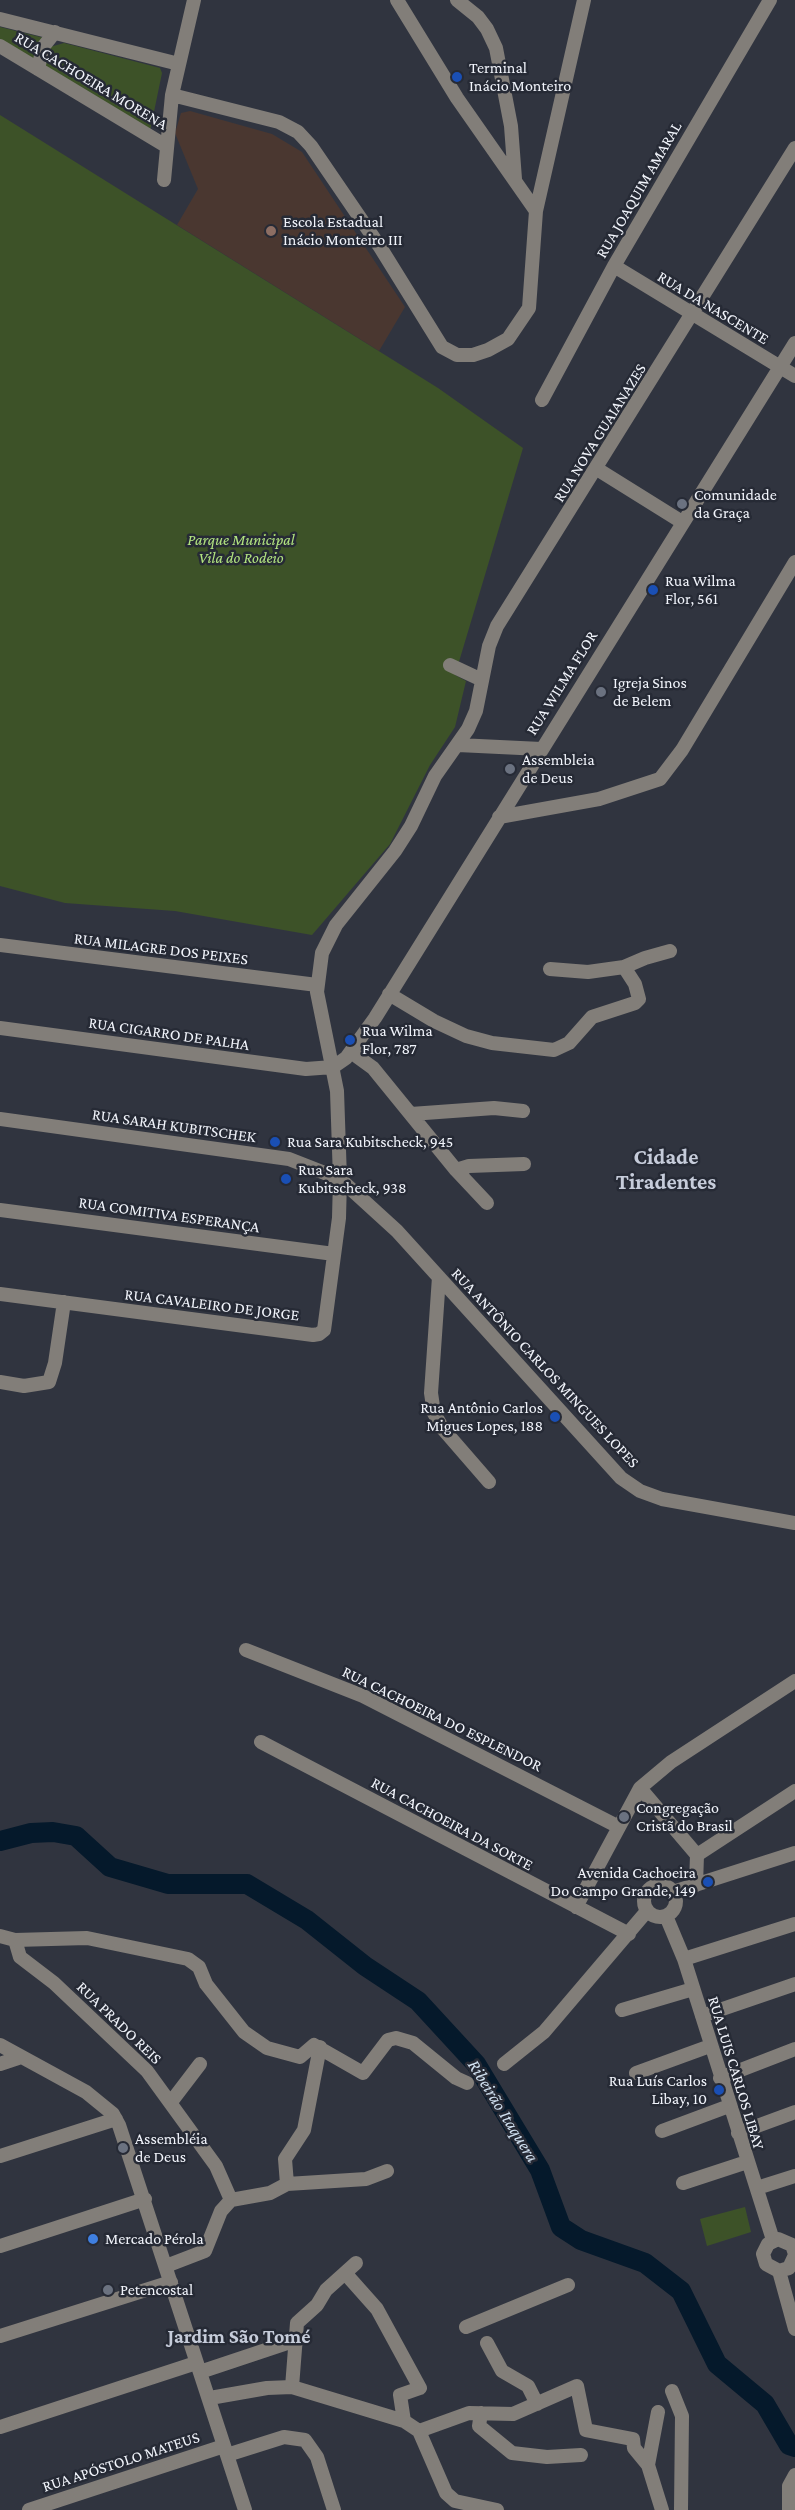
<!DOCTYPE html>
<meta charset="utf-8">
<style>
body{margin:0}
canvas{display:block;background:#30343f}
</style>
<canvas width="795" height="2510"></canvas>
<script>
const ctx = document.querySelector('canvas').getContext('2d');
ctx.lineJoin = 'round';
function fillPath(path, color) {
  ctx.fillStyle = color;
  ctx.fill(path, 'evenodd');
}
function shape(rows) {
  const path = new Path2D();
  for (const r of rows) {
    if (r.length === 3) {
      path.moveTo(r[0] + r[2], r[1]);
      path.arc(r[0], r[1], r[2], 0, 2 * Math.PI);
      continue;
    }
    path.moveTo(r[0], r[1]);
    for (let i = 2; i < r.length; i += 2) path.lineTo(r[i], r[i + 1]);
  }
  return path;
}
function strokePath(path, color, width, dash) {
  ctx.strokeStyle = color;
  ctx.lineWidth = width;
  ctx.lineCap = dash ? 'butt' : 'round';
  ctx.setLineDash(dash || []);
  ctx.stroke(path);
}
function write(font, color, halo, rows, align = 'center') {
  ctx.font = font + ' "Crimson Pro",serif';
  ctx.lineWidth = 5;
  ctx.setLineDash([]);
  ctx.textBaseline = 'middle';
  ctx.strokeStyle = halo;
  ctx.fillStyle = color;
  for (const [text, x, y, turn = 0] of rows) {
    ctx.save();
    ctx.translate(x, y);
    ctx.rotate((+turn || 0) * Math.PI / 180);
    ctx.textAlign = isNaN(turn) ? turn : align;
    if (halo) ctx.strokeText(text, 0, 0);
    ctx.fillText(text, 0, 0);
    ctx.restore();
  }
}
fillPath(shape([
 [190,111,272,134,302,152,405,307,379,351,177,225,198,189,175,133,181,113]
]), '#4a3730');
fillPath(shape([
 [0,27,44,38,33,62,0,42],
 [64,43,160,68,162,73,150,131,44,68,50,47],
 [0,115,438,388,523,448,455,675,466,681,455,727,430,765,390,844,312,935,175,911,65,903,0,886],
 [745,2207,751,2232,707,2246,700,2219]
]), '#3d5228');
strokePath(shape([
 [0,1841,31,1833,53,1832,76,1836,110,1867,168,1884,247,1884,307,1920,365,1966,418,2001,476,2064,540,2170,561,2227,581,2240,645,2263,681,2291,717,2364,765,2404,789,2445,795,2447]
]), '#05192b', 20);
strokePath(shape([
 [397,0,457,98,536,211],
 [457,0,478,17,487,29,496,48,511,126,515,179],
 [0,19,179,64],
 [0,46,166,146],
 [38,69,43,47,55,32],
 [172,95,279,122,298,132,311,146,380,247,442,347,457,355,473,355,488,350,508,339,529,308,536,211,584,0],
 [164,180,172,95,194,0],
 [614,266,795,376],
 [542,400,614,266,770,0],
 [597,469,682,522],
 [450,665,482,680],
 [458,745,541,749],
 [499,817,599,799,660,779,682,750,795,562],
 [0,945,317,985],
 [624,967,645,958,670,951],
 [389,994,434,1021,466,1036,492,1043,554,1050,569,1043,592,1017,635,1003,639,999,635,984,624,967,588,972,550,969],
 [0,1028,306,1069,333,1067,346,1058,375,1018,795,343],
 [351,1052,373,1068,456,1170,487,1203],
 [411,1114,494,1108,523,1111],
 [0,1119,289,1159,340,1179,397,1231,621,1478,640,1491,662,1499,795,1523],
 [456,1170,469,1166,524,1164],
 [0,1210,334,1254],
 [439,1277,431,1393,434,1413,443,1429,489,1482],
 [0,1294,313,1335,319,1334,324,1330,339,1218,340,1179,337,1091,317,992,322,953,336,925,395,851,411,826,435,776,468,729,476,711,489,646,497,626,795,148],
 [0,1382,24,1386,49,1382,55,1363,64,1302],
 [246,1650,363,1696,619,1827],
 [261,1742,629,1934],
 [640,1788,697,1855,696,1885],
 [697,1855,795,1791],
 [660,1901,16],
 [673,1892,795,1853],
 [576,1907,640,1788,671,1762,795,1681],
 [666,1916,684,1959,773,2240],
 [0,1936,15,1940,87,1938,188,1959,199,1967,206,1984,244,2032,267,2048,300,2057,314,2045,363,2073,388,2040,396,2038,413,2043,456,2078,467,2083],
 [15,1940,20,1957,54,1983,147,2071,216,2166,231,2200],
 [684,1959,795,1924],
 [622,2010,693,1989],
 [702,2016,795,1984],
 [0,2045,86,2092,113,2114,119,2125,245,2510],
 [0,2064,21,2057],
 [504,2064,544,2032,647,1911],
 [636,2073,710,2046],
 [720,2078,795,2049],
 [171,2102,200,2064],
 [662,2131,729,2106],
 [738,2133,795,2112],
 [0,2156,116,2119],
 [683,2183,747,2162],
 [287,2184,366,2179,387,2171],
 [757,2188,795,2176],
 [231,2200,270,2193,287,2184,285,2159,304,2130,320,2047],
 [0,2246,145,2199],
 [795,2254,792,2245,778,2239,768,2244,763,2254,766,2264,779,2271,789,2268,795,2255],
 [166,2266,205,2251,221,2211,231,2200],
 [779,2271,795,2329],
 [345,2273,377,2309,420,2388,400,2395,404,2421],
 [466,2327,568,2285],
 [0,2336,171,2282],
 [487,2343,502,2371,528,2386,537,2404],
 [200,2372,296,2340],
 [292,2387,297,2323,317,2305,326,2290,356,2263],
 [672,2391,682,2416,681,2510],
 [210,2398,267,2388,292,2387,404,2421,419,2431,446,2493,455,2501,497,2510],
 [481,2413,479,2426,512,2453,547,2457,581,2455],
 [0,2427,196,2363],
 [419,2431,469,2413,513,2414,577,2386,586,2430,633,2439,634,2448,648,2465,662,2510],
 [227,2455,284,2437,305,2440,317,2457,334,2510],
 [648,2465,658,2412],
 [29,2510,224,2446],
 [789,2510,789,2486,795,2475]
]), '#827e79', 14);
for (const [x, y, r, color] of [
 [457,77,6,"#1a4fb4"],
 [271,231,6,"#8d6e63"],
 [682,504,6,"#6b7280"],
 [653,590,6,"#1a4fb4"],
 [601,692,6,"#6b7280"],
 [510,769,6,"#6b7280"],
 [350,1040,6,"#1a4fb4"],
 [275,1142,6,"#1a4fb4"],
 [286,1179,6,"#1a4fb4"],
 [555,1417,6,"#1a4fb4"],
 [624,1817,6,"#6b7280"],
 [708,1882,6,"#1a4fb4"],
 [719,2090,6,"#1a4fb4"],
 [123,2148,6,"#6b7280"],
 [93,2239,6,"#3f7fe0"],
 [108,2290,6,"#6b7280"]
]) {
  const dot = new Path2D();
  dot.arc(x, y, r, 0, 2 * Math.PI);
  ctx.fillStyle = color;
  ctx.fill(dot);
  strokePath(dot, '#262a35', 2);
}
write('16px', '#f1f4fb', '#262a35', [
 ["Terminal",469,68],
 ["Inácio Monteiro",469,86],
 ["Escola Estadual",283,222],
 ["Inácio Monteiro III",283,240],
 ["Comunidade",694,495],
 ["da Graça",694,513],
 ["Rua Wilma",665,581],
 ["Flor, 561",665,599],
 ["Igreja Sinos",613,683],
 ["de Belem",613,701],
 ["Assembleia",522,760],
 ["de Deus",522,778],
 ["Rua Wilma",362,1031],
 ["Flor, 787",362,1049],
 ["Rua Sara Kubitscheck, 945",287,1142],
 ["Rua Sara",298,1170],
 ["Kubitscheck, 938",298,1188],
 ["Rua Antônio Carlos",543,1408,"right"],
 ["Migues Lopes, 188",543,1426,"right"],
 ["Congregação",636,1808],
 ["Cristã do Brasil",636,1826],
 ["Avenida Cachoeira",696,1873,"right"],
 ["Do Campo Grande, 149",696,1891,"right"],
 ["Rua Luís Carlos",707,2081,"right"],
 ["Libay, 10",707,2099,"right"],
 ["Assembléia",135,2139],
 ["de Deus",135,2157],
 ["Mercado Pérola",105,2239],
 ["Petencostal",120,2290]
], 'left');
write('16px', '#f1f4fb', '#262a35', [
 ["RUA CACHOEIRA MORENA",91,81,31],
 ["RUA JOAQUIM AMARAL",639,190,-60],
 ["RUA DA NASCENTE",713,308,31],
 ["RUA NOVA GUAIANAZES",600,433,-58],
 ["RUA WILMA FLOR",562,683,-58],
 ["RUA MILAGRE DOS PEIXES",161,949,7],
 ["RUA CIGARRO DE PALHA",169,1034,8],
 ["RUA SARAH KUBITSCHEK",174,1126,8],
 ["RUA COMITIVA ESPERANÇA",169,1215,8],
 ["RUA CAVALEIRO DE JORGE",212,1305,7],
 ["RUA ANTÔNIO CARLOS MINGUES LOPES",545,1368,47],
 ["RUA CACHOEIRA DO ESPLENDOR",442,1719,26],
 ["RUA CACHOEIRA DA SORTE",452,1824,28],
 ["RUA PRADO REIS",119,2023,44],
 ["RUA LUIS CARLOS LIBAY",736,2073,73],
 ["RUA APÓSTOLO MATEUS",121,2462,-18]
]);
write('italic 16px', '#b2e480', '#262a35', [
 ["Parque Municipal",241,540],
 ["Vila do Rodeio",241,558]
]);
write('italic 18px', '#d1e1f1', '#262a35', [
 ["Ribeirão Itaquera",503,2111,58]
]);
write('bold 20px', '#c6ccda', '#262a35', [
 ["Jardim São Tomé",239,2337]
]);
write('bold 22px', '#c6ccda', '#262a35', [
 ["Cidade",666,1157],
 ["Tiradentes",666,1182]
]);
</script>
